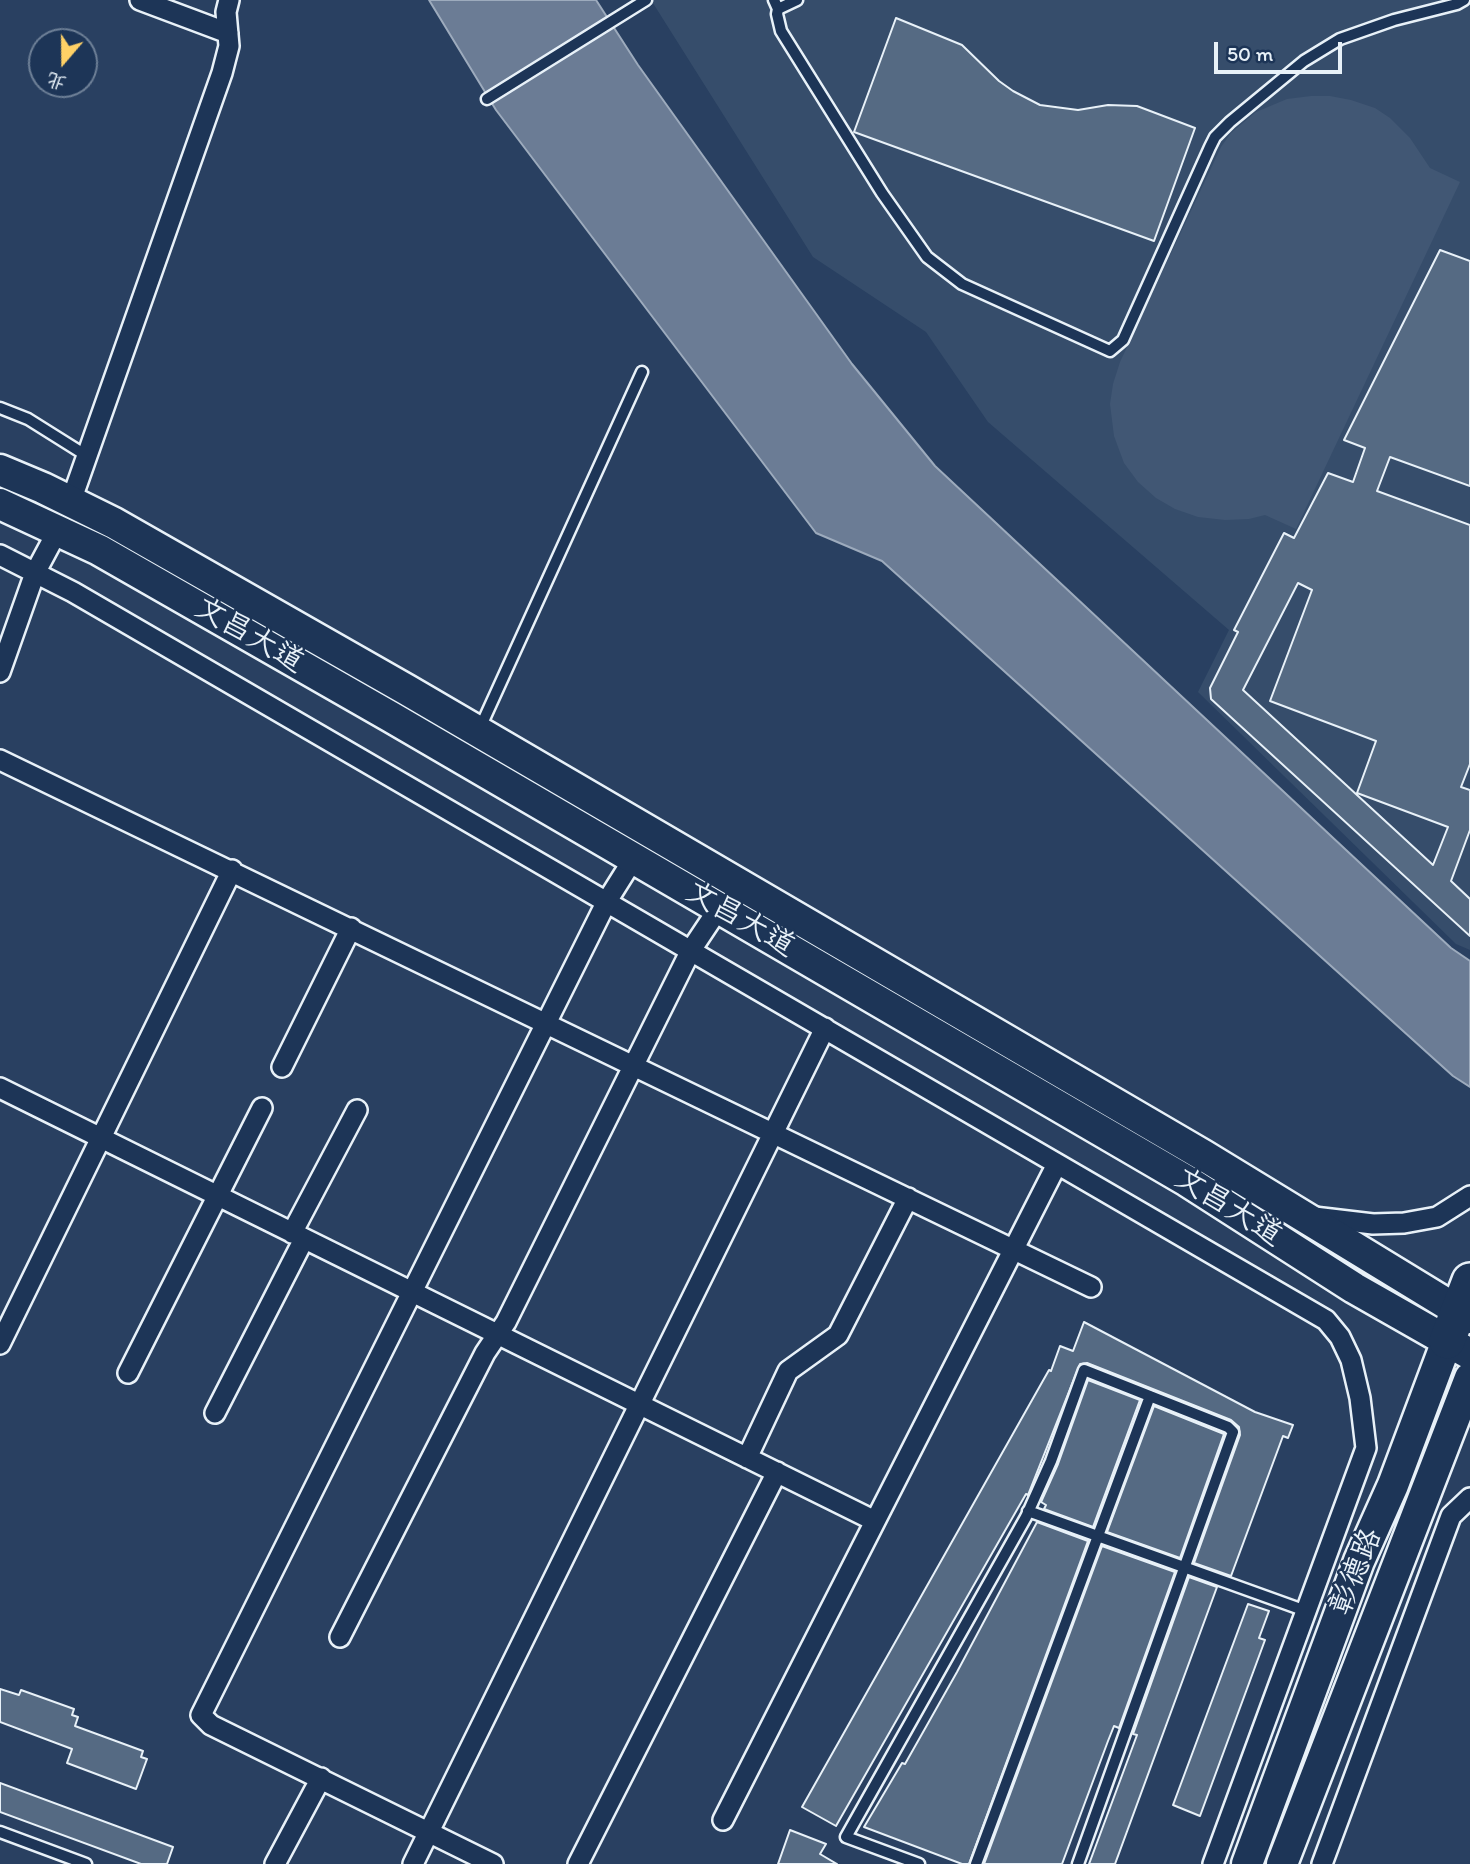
<!DOCTYPE html>
<meta charset="utf-8">
<style>
body{margin:0}
#map{position:relative;width:1470px;height:1864px;overflow:hidden;background:#294061;font-family:Itim,"LXGW WenKai TC",sans-serif}
canvas{display:block}
.north{position:absolute;left:28px;top:28px;width:70px;height:70px;box-sizing:border-box;background:#1d3557;border:2px solid #6e8097;border-radius:50%;rotate:200deg;font-size:19px;font-weight:700;line-height:28px;text-align:center;color:#e8f1f8}
.north::after{content:'';display:block;margin:auto;width:24px;height:32px;background:#ffd166;clip-path:polygon(50% 0,100% 100%,50% 72%,0 100%)}
.scale{position:absolute;left:1214px;top:42px;width:128px;height:32px;box-sizing:border-box;border:4px solid #e8f1f8;border-top:0;padding-left:9px;font-size:21px;line-height:24px;white-space:nowrap;color:#e8f1f8;-webkit-text-stroke:5px #1d3557;paint-order:stroke}
</style>
<div id="map">
<canvas width="1470" height="1864"></canvas>
<div class="north">北</div>
<div class="scale">50 m</div>
</div>
<script>
const ctx = document.querySelector('canvas').getContext('2d');
ctx.lineJoin = 'round';
function fillPath(path, color) {
  ctx.fillStyle = color;
  ctx.fill(path, 'evenodd');
}
function shape(rows) {
  const path = new Path2D();
  for (const r of rows) {
    path.moveTo(r[0], r[1]);
    for (let i = 2; i < r.length; i += 2) path.lineTo(r[i], r[i + 1]);
  }
  return path;
}
function strokePath(path, color, width, dash) {
  ctx.strokeStyle = color;
  ctx.lineWidth = width;
  ctx.lineCap = dash ? 'butt' : 'round';
  ctx.setLineDash(dash || []);
  ctx.stroke(path);
}
function write(font, color, halo, rows, align = 'center') {
  ctx.font = font + ' Itim,"LXGW WenKai TC",sans-serif';
  ctx.lineWidth = 5;
  ctx.setLineDash([]);
  ctx.textBaseline = 'middle';
  ctx.strokeStyle = halo;
  ctx.fillStyle = color;
  for (const [text, x, y, turn = 0] of rows) {
    ctx.save();
    ctx.translate(x, y);
    ctx.rotate((+turn || 0) * Math.PI / 180);
    ctx.textAlign = isNaN(turn) ? turn : align;
    if (halo) ctx.strokeText(text, 0, 0);
    ctx.fillText(text, 0, 0);
    ctx.restore();
  }
}
fillPath(shape([
 [651,0,1470,0,1470,950,1456,944,1198,692,1229,630,988,422,926,332,813,257]
]), '#364d6b');
fillPath(shape([
 [1311,96,1330,96,1351,100,1375,108,1390,118,1410,138,1430,168,1460,182,1296,529,1265,515,1249,519,1225,520,1198,517,1175,509,1156,498,1138,482,1124,463,1114,436,1110,404,1113,384,1120,362,1221,147,1231,133,1256,112,1287,99]
]), '#415774');
const water = shape([
 [429,0,596,0,638,65,852,364,935,466,1451,948,1470,961,1470,1087,1453,1076,882,561,816,533,496,110,429,0]
]);
fillPath(water, '#6b7c95');
strokePath(water, '#9dabbd', 2);
const building = shape([
 [896,18,962,45,999,81,1013,91,1040,105,1078,110,1108,105,1137,106,1195,128,1154,241,854,132,896,18],
 [1440,250,1470,261,1470,486,1390,457,1377,491,1470,525,1470,764,1461,787,1470,790,1470,830,1451,881,1470,899,1470,936,1211,699,1210,688,1238,632,1234,630,1284,533,1294,538,1328,473,1353,482,1365,448,1344,440,1440,250],
 [1298,583,1312,590,1270,701,1376,741,1357,793,1448,827,1433,865,1243,690,1298,583],
 [1084,1322,1255,1412,1293,1425,1288,1438,1283,1436,1231,1576,1194,1563,1240,1435,1239,1427,1231,1420,1087,1363,1080,1364,1028,1495,1026,1494,836,1826,802,1807,1049,1370,1051,1371,1060,1346,1073,1351,1084,1322],
 [1088,1380,1140,1400,1093,1527,1044,1509,1046,1505,1041,1502,1058,1464,1088,1380],
 [1154,1406,1224,1434,1180,1558,1107,1532,1154,1406],
 [1037,1522,1088,1541,969,1864,962,1864,864,1827,902,1763,905,1764,957,1672,1037,1522],
 [1102,1546,1175,1572,1119,1728,1114,1726,1108,1741,1062,1864,984,1864,1102,1546],
 [1189,1577,1217,1587,1115,1864,1089,1864,1137,1735,1133,1734,1189,1577],
 [1248,1604,1269,1611,1259,1638,1265,1640,1200,1816,1173,1805,1248,1604],
 [0,1689,19,1695,21,1690,74,1709,72,1715,78,1717,75,1726,143,1751,141,1757,147,1759,136,1789,67,1763,72,1749,0,1722,0,1689],
 [0,1783,173,1847,167,1864,141,1864,0,1812,0,1783],
 [790,1830,826,1844,820,1854,837,1864,778,1864,790,1830]
]);
fillPath(building, '#556a83');
strokePath(building, '#e8f1f8', 2);
const lane = shape([
 [774,0,778,9,777,14,781,31,882,193,927,257,962,284,1110,351,1123,340,1210,147,1215,137,1230,122,1304,61,1340,39,1394,20,1457,4,1464,0],
 [778,9,797,0],
 [487,99,646,0],
 [0,408,28,419,87,456],
 [480,728,642,372],
 [1028,1511,1306,1611],
 [0,1832,86,1864],
 [919,1864,846,1837,1026,1517,1051,1461,1084,1370,1228,1427,1233,1432,1078,1864],
 [976,1864,1150,1396]
]);
const street = shape([
 [140,0,228,33],
 [71,501,222,73,229,46,226,12,229,0],
 [0,555,73,592,1326,1320,1340,1337,1351,1360,1360,1398,1366,1448,1213,1864],
 [0,672,35,573,58,530],
 [0,760,1091,1287],
 [282,1067,351,928],
 [0,1088,875,1521],
 [1314,1217,1373,1224,1404,1223,1437,1217,1470,1196],
 [292,1233,357,1110],
 [0,1344,232,870],
 [128,1373,262,1108],
 [215,1413,304,1239],
 [747,1458,788,1371,838,1335,908,1198],
 [340,1637,485,1353,506,1322,691,950,719,908],
 [723,1820,1057,1164],
 [275,1864,321,1778],
 [413,1864,825,1028],
 [493,1864,211,1725,201,1715,607,901,634,858],
 [578,1864,777,1472],
 [1322,1864,1451,1516,1470,1498]
]);
const primary = shape([
 [0,470,43,488,114,523,407,690,1203,1155,1470,1318],
 [0,504,99,550,391,717,1187,1181,1354,1288,1470,1354],
 [1247,1864,1359,1561,1393,1485,1447,1341],
 [1282,1864,1470,1378]
]);
const highway = shape([
 [1447,1341,1470,1281]
]);
strokePath(lane, '#e8f1f8', 15);
strokePath(street, '#e8f1f8', 24);
strokePath(primary, '#e8f1f8', 35);
strokePath(highway, '#e8f1f8', 40);
strokePath(lane, '#1d3557', 10);
strokePath(street, '#1d3557', 19);
strokePath(primary, '#1d3557', 30);
strokePath(highway, '#1d3557', 35);
write('30px', '#e8f1f8', '#1d3557', [
 ["文昌大道",249,636,30],
 ["文昌大道",740,920,30],
 ["文昌大道",1228,1208,32],
 ["彰德路",1357,1572,-68]
]);
</script>
